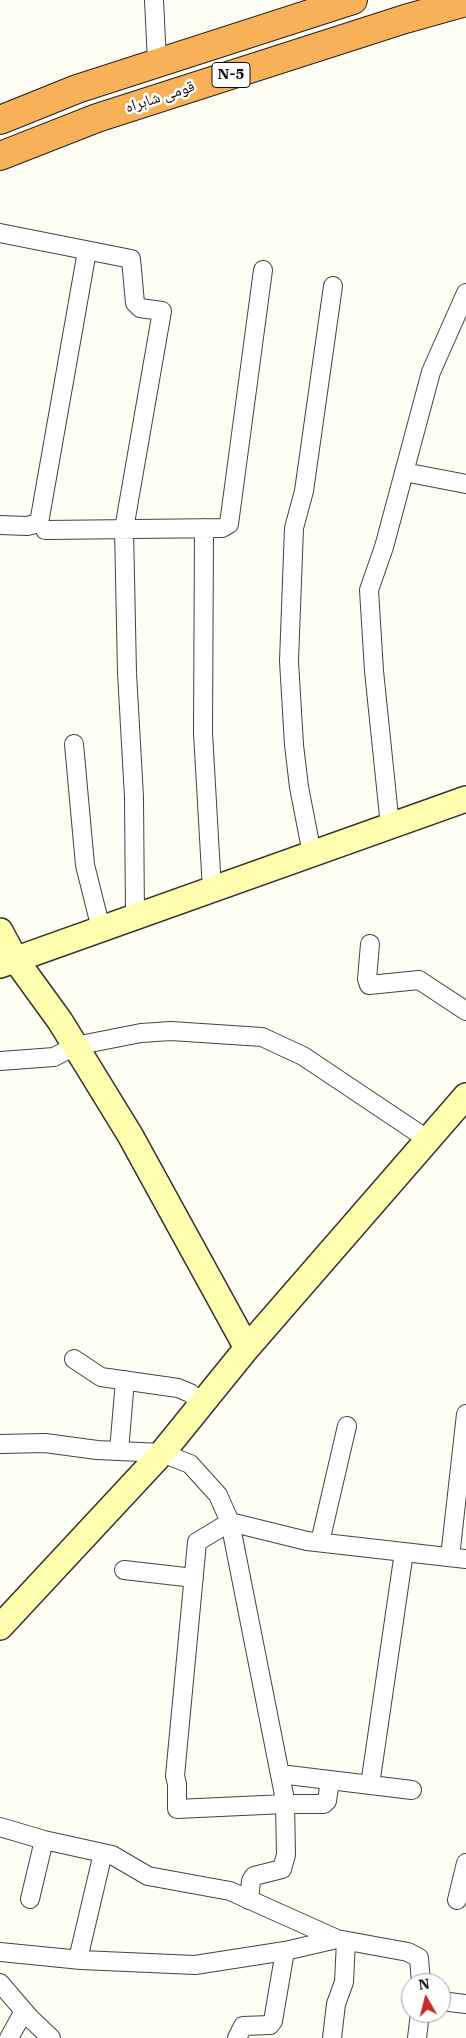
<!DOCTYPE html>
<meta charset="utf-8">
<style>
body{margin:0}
#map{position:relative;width:466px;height:2038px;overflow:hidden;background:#fffef4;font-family:"IBM Plex Serif",serif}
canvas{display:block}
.north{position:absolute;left:401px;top:1973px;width:50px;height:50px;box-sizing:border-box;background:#fff;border:1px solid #9f9f9f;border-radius:50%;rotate:352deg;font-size:14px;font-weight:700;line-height:20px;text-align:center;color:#101010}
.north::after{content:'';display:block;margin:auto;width:18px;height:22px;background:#c62b23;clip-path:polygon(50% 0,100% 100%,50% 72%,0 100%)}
</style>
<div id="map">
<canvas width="466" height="2038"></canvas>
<div class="north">N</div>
</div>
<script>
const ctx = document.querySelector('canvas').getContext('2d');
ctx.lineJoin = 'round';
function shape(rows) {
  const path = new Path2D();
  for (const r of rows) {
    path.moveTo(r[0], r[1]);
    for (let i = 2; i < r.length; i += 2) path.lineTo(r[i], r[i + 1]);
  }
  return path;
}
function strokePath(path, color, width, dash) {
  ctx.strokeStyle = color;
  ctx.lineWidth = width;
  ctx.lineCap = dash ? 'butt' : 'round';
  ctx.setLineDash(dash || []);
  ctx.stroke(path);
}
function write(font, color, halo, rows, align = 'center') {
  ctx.font = font + ' "IBM Plex Serif","Noto Naskh Arabic",serif';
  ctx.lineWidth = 5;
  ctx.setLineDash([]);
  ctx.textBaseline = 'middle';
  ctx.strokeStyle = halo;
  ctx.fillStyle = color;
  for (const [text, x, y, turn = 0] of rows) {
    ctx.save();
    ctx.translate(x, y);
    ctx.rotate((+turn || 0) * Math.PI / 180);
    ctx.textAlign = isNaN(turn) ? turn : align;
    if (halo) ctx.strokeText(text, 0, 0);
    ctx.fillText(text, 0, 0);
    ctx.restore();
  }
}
const street = shape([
 [154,0,157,62],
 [0,233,131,259,135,303,140,308,162,311,124,529,127,673,134,797,135,917],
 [404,472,466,484],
 [0,525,27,526,39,523,87,251],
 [204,528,203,733,212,890],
 [45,530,222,528,229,524,263,270],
 [74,744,85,865,101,929],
 [390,826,374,671,369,590,384,547,431,372,466,293],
 [312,854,299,787,294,745,289,661,294,528,304,491,333,286],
 [370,944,367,979,369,985,419,980,466,1011],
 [0,1061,54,1057,75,1046,141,1033,171,1031,262,1037,303,1056,427,1139],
 [74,1359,101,1377,178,1388,190,1393,202,1404],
 [0,1444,45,1443,97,1450,162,1453,190,1464,218,1495,230,1522,307,1541,466,1559],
 [119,1451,125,1380],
 [320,1542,347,1426],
 [450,1557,466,1414],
 [124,1570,194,1578],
 [280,1774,412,1790],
 [370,1785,404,1552],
 [0,1827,44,1840,112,1855,148,1876,230,1891,337,1939,408,1952,419,1958,421,1983],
 [30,1899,44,1840],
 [249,1900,251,1881,254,1876,282,1869,286,1855,285,1804,284,1795,230,1522,197,1542,175,1776,177,1784,177,1809,285,1804,324,1804,327,1801,330,1780],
 [457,1900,466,1863],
 [0,1952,81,1960,195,1965,285,1951,337,1939],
 [78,1959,103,1853],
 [0,1983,30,2018,51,2038],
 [441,2001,466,2004],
 [9,2038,24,2011],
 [237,2038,243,2026,270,2025,273,2021,285,1951],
 [332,2038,336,2004,344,1982,346,1941],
 [417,2038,420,2013]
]);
const secondary = shape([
 [0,931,15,959,60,1021,130,1135,247,1348],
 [0,965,466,799],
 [0,1627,162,1453,247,1348,466,1096]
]);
const highway = shape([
 [0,120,77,89,353,0],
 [0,156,97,118,405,19,466,2]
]);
strokePath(street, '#434343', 20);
strokePath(secondary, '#323232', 28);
strokePath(highway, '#212121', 30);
strokePath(street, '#fff', 18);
strokePath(secondary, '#fffeaf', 25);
strokePath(highway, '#f8b159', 28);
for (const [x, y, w] of [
 [231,75,38]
]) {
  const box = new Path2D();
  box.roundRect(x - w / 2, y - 12.5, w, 25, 4);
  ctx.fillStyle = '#fff';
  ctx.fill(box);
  strokePath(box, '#101010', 1);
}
write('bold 15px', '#101010', null, [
 ["N-5",231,75]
]);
write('16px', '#101010', '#fff', [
 ["قومی شاہراہ",160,97,-18]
]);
</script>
